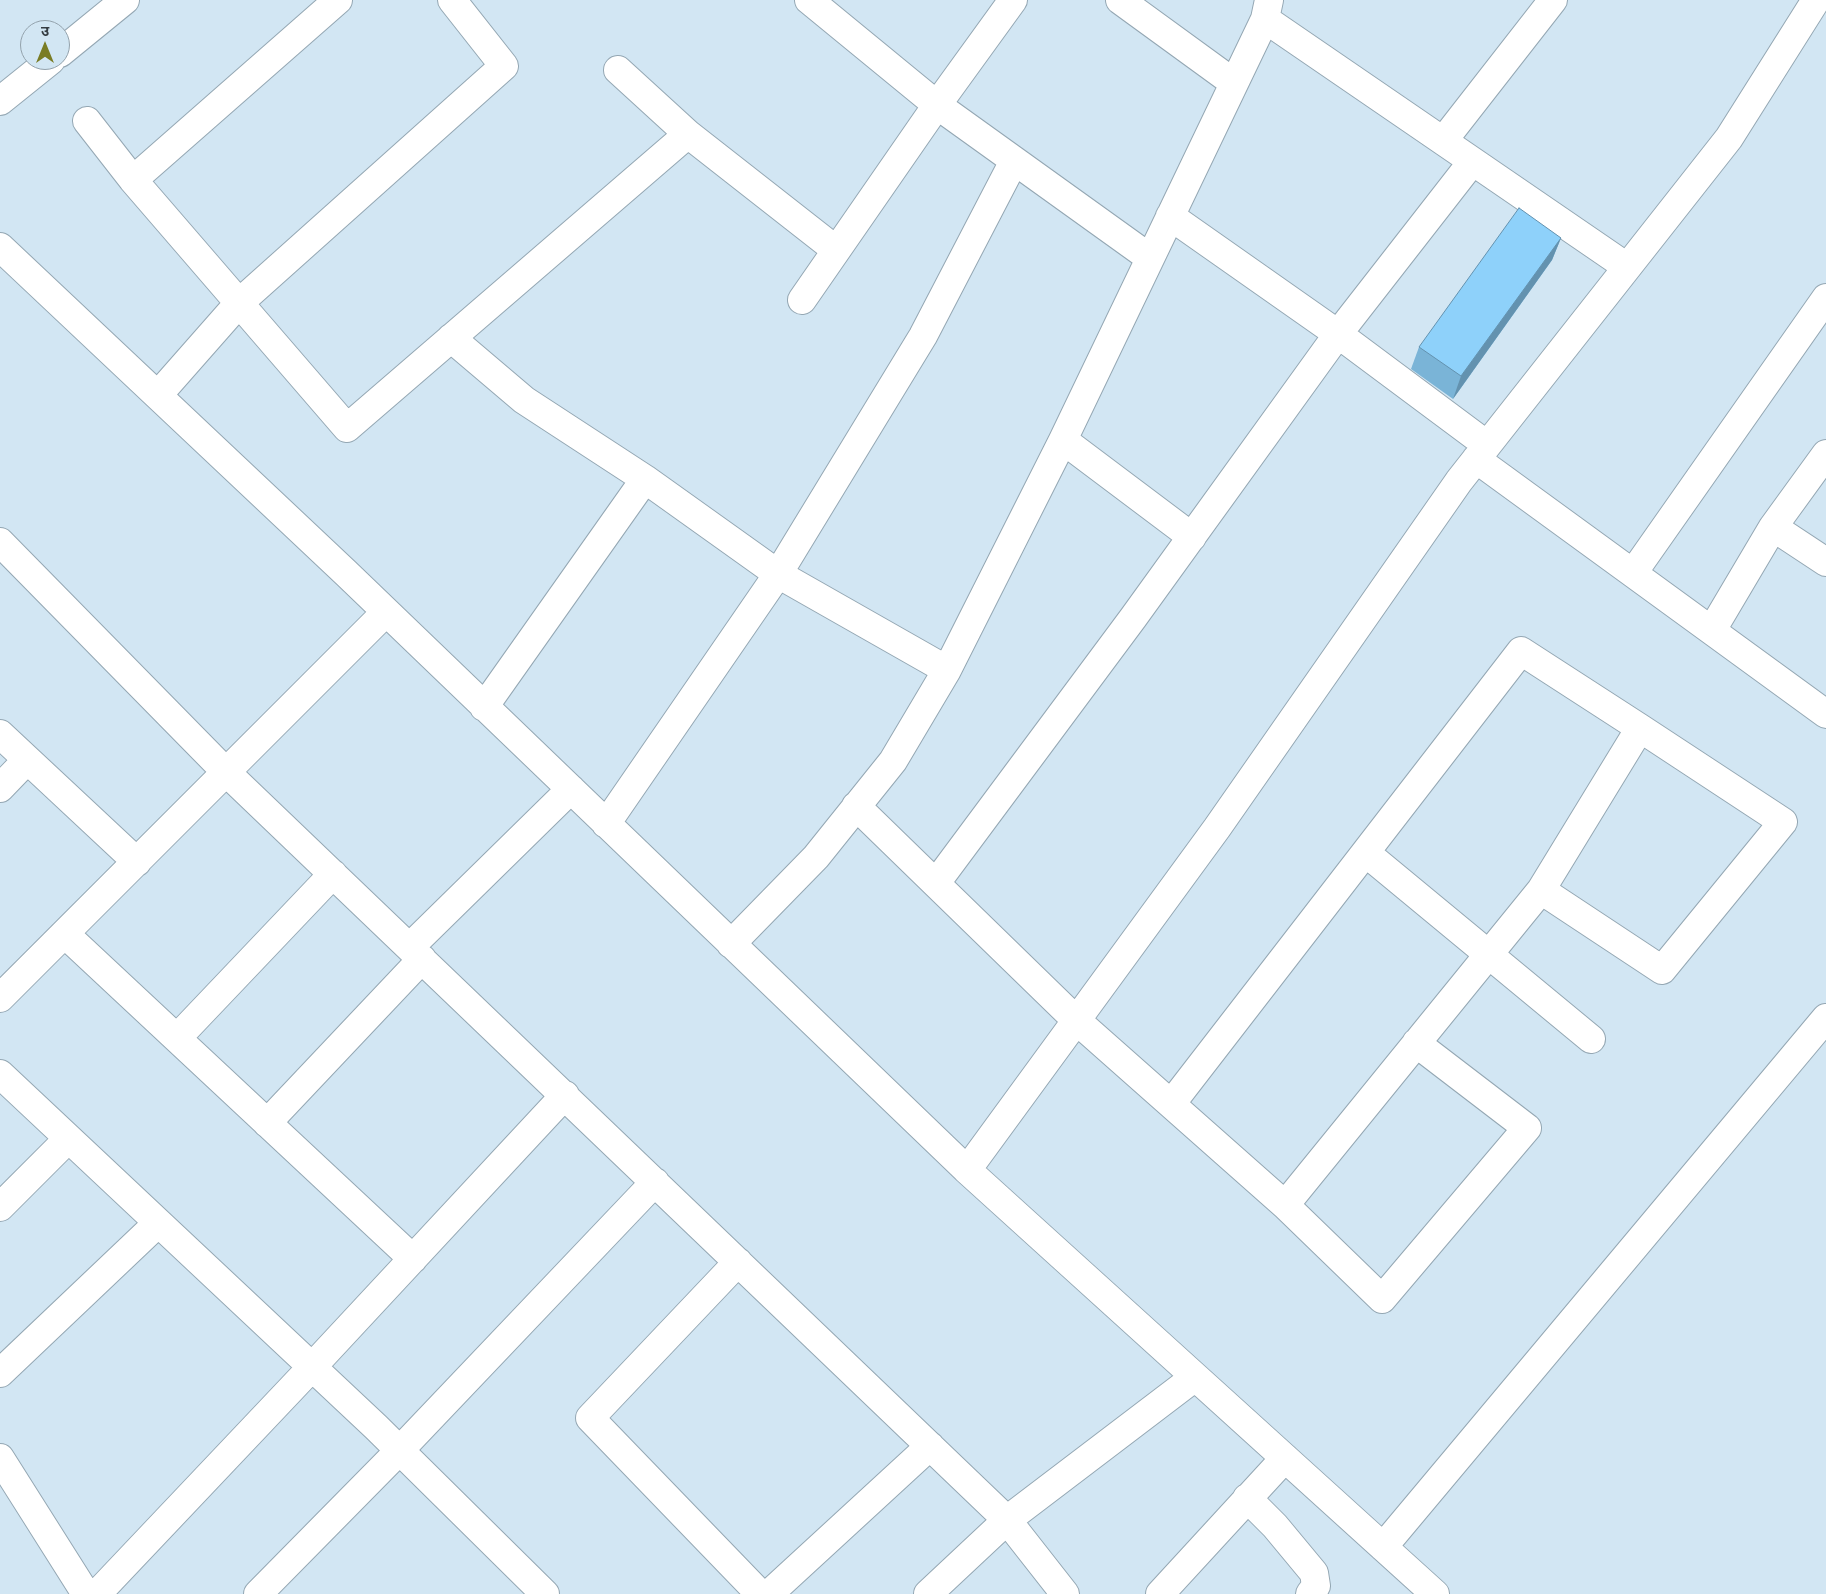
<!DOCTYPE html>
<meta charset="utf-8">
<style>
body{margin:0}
#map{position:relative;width:1826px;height:1594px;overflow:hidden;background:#d2e6f3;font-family:"Golos Text","Noto Sans Devanagari",sans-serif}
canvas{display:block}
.north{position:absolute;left:20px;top:20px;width:50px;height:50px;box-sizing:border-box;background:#d2e6f3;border:1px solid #93a2ac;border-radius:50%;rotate:0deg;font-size:14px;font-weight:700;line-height:20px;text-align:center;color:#353d42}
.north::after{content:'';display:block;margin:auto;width:18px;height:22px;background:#797c24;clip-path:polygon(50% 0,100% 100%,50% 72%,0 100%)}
</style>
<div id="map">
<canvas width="1826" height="1594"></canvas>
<div class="north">उ</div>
</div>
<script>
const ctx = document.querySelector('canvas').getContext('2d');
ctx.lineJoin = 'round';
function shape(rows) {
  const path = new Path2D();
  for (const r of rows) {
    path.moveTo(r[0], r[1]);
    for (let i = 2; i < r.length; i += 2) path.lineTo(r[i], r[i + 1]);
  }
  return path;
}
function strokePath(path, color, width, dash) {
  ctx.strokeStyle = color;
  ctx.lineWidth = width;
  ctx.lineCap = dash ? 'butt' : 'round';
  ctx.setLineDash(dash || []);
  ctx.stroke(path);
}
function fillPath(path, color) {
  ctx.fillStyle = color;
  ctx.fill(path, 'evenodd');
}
const street = shape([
 [1013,0,937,105,1150,258],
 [1120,0,1234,83],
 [1265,19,1627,267],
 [60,53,125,0],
 [0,101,51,60],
 [87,121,133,180,338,0],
 [688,134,836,250],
 [1443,141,1553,0],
 [133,180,347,428,688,134,618,70],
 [1170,216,1338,334,1487,445],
 [0,247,346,573,967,1170,1435,1594],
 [802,300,937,105,809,0],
 [451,338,524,400,645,479,484,707],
 [158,395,239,303,504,66,452,0],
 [1063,440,1192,537],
 [1476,459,1826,714],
 [645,479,778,574,947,670],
 [1773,527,1826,454],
 [0,542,226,772,1007,1520,1065,1594],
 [1633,573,1826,298],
 [1712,630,1773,527,1826,562],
 [0,734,137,862],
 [0,788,27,760],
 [856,806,1076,1020,1285,1205,1541,890],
 [606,824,778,574,923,336,1014,161],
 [1366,853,1591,1039],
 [936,883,1133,618,1338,334,1472,162],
 [65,934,413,1259],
 [731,944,816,857,893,761,947,670,1063,440,1265,19,1269,0],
 [410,947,571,789],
 [0,998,386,612],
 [177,1038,333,874],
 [0,1074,376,1427,545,1594],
 [1171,1104,1521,651,1640,728,1783,822,1662,970,1541,890,1640,728],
 [267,1123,422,959],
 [967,1170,1217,828,1459,481,1729,138,1816,0],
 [1285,1205,1382,1299,1527,1128,1416,1043],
 [0,1207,68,1139],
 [738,1262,590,1418,760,1594],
 [0,1373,158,1223],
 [0,1458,86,1594],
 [1247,1498,1275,1526,1314,1573,1316,1586,1310,1594],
 [1383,1547,1826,1018],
 [97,1594,312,1367,565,1095],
 [258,1594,399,1451,655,1182],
 [769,1594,930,1446],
 [928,1594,1007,1520,1195,1377],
 [1160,1594,1285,1458]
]);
strokePath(street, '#94a7b3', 30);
strokePath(street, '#fff', 28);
fillPath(shape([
 [1561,238,1552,260,1453,399,1411,369,1419,347]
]), '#7ab4d7');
fillPath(shape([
 [1561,238,1552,260,1453,399,1461,376]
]), '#6392af');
const building = shape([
 [1519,208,1561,238,1461,376,1419,347,1519,208]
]);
fillPath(building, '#8ed1fa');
strokePath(building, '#6392af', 1);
</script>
